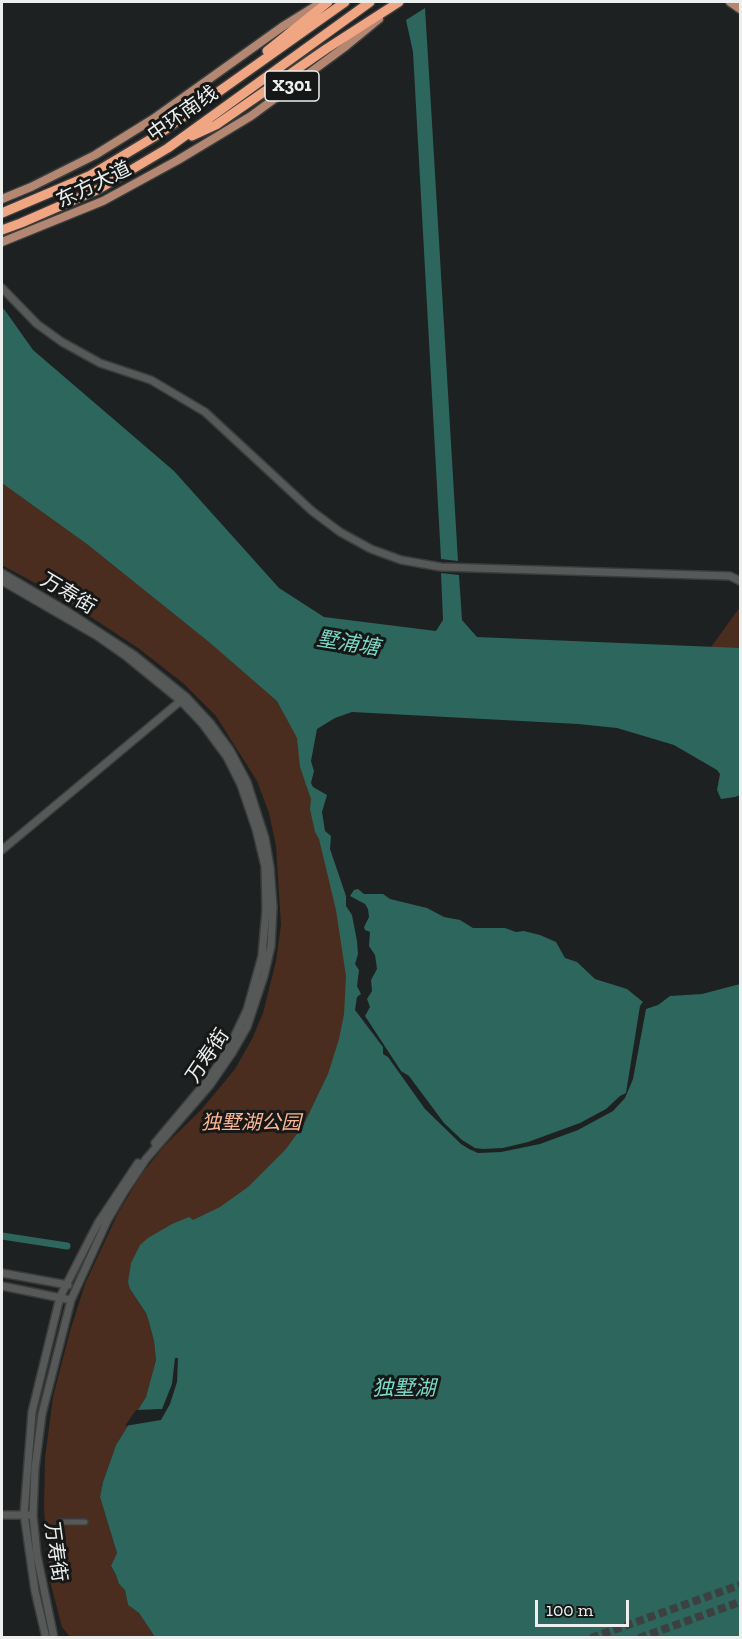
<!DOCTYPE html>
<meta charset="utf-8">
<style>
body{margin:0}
#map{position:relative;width:742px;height:1639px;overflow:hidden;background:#1e2121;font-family:"Zilla Slab",serif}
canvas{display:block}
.frame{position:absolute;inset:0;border:3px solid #edefef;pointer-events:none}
.scale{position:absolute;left:535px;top:1600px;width:94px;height:27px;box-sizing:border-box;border:3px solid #edefef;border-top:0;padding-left:8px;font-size:18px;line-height:21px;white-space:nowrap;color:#edefef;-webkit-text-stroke:4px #151817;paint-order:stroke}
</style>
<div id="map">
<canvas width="742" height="1639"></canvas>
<div class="frame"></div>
<div class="scale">100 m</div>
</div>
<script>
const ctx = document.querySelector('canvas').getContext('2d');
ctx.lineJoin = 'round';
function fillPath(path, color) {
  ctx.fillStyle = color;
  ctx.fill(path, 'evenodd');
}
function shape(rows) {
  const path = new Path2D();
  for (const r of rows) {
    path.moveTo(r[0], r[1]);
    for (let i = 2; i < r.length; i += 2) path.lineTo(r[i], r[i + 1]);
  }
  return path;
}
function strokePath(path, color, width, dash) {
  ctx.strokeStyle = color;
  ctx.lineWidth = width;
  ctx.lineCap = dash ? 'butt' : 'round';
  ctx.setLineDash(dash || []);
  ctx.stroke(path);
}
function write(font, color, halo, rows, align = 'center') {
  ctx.font = font + ' "Zilla Slab","Noto Sans SC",serif';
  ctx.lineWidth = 6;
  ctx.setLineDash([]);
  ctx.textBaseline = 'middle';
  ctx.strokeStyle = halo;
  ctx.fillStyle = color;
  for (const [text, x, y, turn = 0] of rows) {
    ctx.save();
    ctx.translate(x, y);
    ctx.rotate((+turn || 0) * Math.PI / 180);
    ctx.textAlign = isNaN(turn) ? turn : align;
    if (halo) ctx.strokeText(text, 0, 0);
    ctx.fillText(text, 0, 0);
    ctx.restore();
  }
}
fillPath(shape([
 [2,454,301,712,305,769,337,907,349,988,338,1055,307,1126,279,1162,130,1289,146,1313,149,1322,154,1341,156,1360,146,1397,116,1445,103,1482,100,1497,117,1553,111,1567,116,1575,119,1584,125,1590,128,1605,139,1613,155,1637,70,1637,62,1627,50,1581,44,1510,45,1458,53,1397,70,1331,85,1284,118,1213,141,1175,164,1146,201,1110,235,1069,252,1039,263,1013,276,961,281,925,276,846,269,813,257,781,216,716,183,683,138,648,59,596,2,565],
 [740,607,740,654,711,647]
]), '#4a2d1e');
fillPath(shape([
 [425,8,431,106,458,561,441,559,413,52,406,20],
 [4,309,33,350,174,471,279,588,324,617,436,631,443,620,441,573,459,575,462,620,477,637,740,648,740,795,735,797,721,799,717,790,720,774,717,770,674,745,617,728,578,724,352,712,335,718,317,729,311,761,314,771,311,783,313,787,327,795,322,812,325,831,331,836,330,849,346,896,346,906,352,915,357,941,358,954,355,964,359,970,357,986,361,994,357,997,355,1010,383,1047,383,1054,388,1057,425,1109,461,1144,469,1149,478,1153,501,1152,540,1144,578,1130,613,1111,625,1098,633,1079,646,1009,658,1005,670,996,702,994,740,984,740,1637,155,1637,139,1613,128,1605,125,1590,119,1584,116,1575,111,1566,117,1553,100,1497,103,1482,116,1445,146,1397,156,1360,154,1341,149,1322,146,1313,130,1289,128,1282,131,1263,140,1245,148,1238,172,1224,189,1217,193,1220,220,1207,248,1187,286,1149,304,1124,328,1074,339,1039,344,1014,346,976,336,910,319,839,315,832,310,809,311,799,300,767,297,738,277,701,209,642,87,544,2,483,2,310],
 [358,889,364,894,383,894,390,899,427,908,444,917,460,920,473,928,505,928,516,932,524,931,540,935,556,942,565,958,577,962,595,979,627,989,643,1002,640,1006,626,1093,620,1096,606,1109,580,1123,528,1142,503,1148,483,1149,475,1148,462,1140,444,1123,409,1076,401,1071,365,1016,370,1007,367,999,372,991,371,980,377,969,375,955,369,946,370,932,365,930,364,927,369,917,368,909,365,904,350,896,354,890]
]), '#2c665c');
fillPath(shape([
 [175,1358,178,1358,177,1382,170,1404,161,1420,125,1426,136,1410,162,1409,172,1384]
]), '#1e2121');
strokePath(shape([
 [2,1236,67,1246]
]), '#2c665c', 7);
strokePath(shape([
 [591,1638,740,1585],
 [639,1638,740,1602]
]), '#3d4040', 8, [8, 4]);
const street = shape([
 [60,1522,85,1522]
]);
const secondary = shape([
 [2,288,37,324,62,342,100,363,151,380,205,412,312,511,340,532,371,549,401,560,441,567,730,576,740,581],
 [2,573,65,610,134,655,186,697,211,724,230,750,247,782,265,838,270,867,273,907,271,946,264,976,247,1027,232,1053,210,1085,146,1159,124,1192,107,1221,71,1300,42,1414,35,1468,33,1515,37,1555,54,1638],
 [2,581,97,636,127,657,181,701,202,723,227,757,241,785,256,829,265,866,266,910,262,956,247,1010,227,1052,207,1081,155,1143],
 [2,850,184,698],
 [2,1273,68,1285],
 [2,1286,71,1300],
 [2,1515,29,1515],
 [46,1638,35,1591,24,1514,32,1412,60,1297,98,1223,138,1163]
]);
const primary = shape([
 [730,2,740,9],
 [2,199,31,187,95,155,153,119,282,27,322,2],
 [2,242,103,201,178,160,251,116,346,46,379,19]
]);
const highway = shape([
 [267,51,328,2],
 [192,136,216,125,326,49,399,2],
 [2,213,89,176,159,134,345,2],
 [2,230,21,223,99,189,168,148,370,2]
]);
strokePath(street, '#3a3d3c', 8);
strokePath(secondary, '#3a3d3c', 10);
strokePath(primary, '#3a3d3c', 11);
strokePath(highway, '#3a3d3c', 12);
strokePath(street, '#565958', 5);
strokePath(secondary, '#565958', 7);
strokePath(primary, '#b38772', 8);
strokePath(highway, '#f1a683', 9);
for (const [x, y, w] of [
 [292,86,54]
]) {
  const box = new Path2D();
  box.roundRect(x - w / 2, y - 15, w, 30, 4.5);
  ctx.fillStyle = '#151817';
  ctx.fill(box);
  strokePath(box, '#edefef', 1.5);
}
write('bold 18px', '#edefef', null, [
 ["X301",292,86]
]);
write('20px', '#edefef', '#151817', [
 ["中环南线",183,114,-35],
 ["东方大道",94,185,-26],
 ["万寿街",68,594,31],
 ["万寿街",208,1056,-56],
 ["万寿街",55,1552,82]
]);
write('italic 20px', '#fcb695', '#151817', [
 ["独墅湖公园",251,1123]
]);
write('italic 21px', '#7bd8c5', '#151817', [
 ["墅浦塘",348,644,9],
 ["独墅湖",404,1389]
]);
</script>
